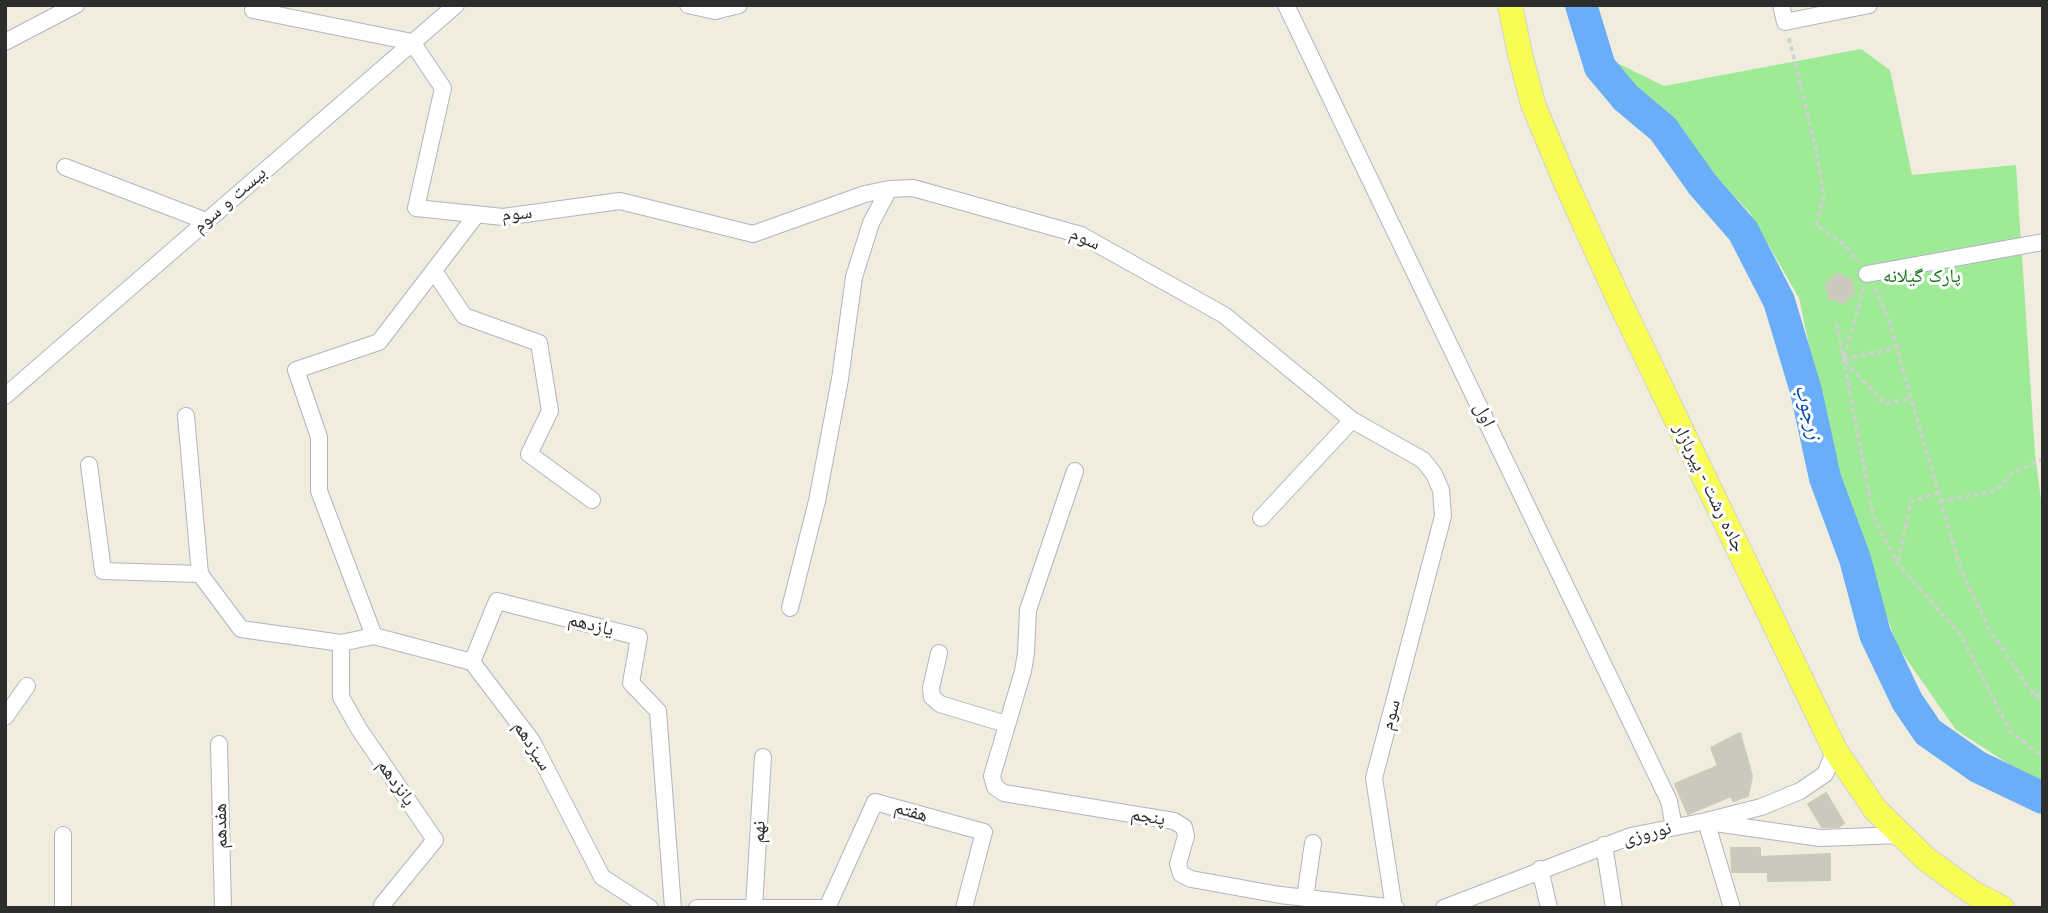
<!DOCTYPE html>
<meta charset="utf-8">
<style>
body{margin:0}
#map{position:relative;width:2048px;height:913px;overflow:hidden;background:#f0eddf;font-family:Helvetica,sans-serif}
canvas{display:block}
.frame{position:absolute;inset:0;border:7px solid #2d2d2d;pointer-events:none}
</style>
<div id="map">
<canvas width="2048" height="913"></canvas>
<div class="frame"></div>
</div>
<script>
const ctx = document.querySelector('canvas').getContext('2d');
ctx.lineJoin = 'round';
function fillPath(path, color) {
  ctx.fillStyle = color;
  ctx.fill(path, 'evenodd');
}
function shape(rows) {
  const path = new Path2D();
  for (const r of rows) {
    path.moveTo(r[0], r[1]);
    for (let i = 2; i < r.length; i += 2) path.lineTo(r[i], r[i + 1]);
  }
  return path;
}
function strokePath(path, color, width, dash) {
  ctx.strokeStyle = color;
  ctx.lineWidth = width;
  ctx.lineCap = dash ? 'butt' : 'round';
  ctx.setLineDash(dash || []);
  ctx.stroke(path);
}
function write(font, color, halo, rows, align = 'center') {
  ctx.font = font + ' Helvetica,"Noto Naskh Arabic",sans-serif';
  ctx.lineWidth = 6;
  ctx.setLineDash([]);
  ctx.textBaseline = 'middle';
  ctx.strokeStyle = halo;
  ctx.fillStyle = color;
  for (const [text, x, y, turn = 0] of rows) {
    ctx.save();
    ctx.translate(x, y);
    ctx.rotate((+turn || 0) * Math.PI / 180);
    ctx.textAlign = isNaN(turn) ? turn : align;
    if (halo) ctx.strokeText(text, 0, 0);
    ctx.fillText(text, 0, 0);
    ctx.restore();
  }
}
fillPath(shape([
 [1861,49,1890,70,1912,175,2016,165,2035,454,2043,515,2043,786,1956,730,1898,647,1839,487,1799,298,1750,213,1648,104,1615,62,1664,86]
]), '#9eea97');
strokePath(shape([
 [1581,5,1600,67,1626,98,1663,129,1702,184,1743,231,1779,301,1806,391,1825,478,1855,559,1875,634,1907,701,1928,732,1978,767,2043,798]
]), '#6aaefa', 32);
const building = shape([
 [1837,274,1851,279,1854,293,1843,303,1829,298,1826,284,1837,274],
 [1740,733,1752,776,1748,796,1733,801,1731,796,1688,814,1675,784,1718,766,1711,748,1740,733],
 [1826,793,1844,823,1839,827,1822,827,1808,804,1826,793],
 [1731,848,1760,848,1760,857,1830,854,1830,880,1768,881,1768,872,1732,872,1731,848]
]);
fillPath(building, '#cbc9be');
strokePath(building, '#cccab8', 2);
const street = shape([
 [688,5,715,11,739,5],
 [1286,5,1669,801,1674,827],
 [1781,5,1785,22,1869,5],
 [253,10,412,42,443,88,416,208,503,217,620,201,753,234,865,194,889,189,913,188,1081,235,1224,315,1352,420,1423,460,1434,474,1441,490,1443,516,1374,778,1394,908],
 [5,42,76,5],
 [65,167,206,221],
 [434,271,464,316,539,343,550,411,529,454,592,500],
 [1867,274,2043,242],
 [5,396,456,5],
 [186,416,200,574,241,629,341,643,374,636,472,662,532,741,602,877,650,908],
 [89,465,103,571,200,574],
 [1075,471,1028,610,1026,653,1023,671,992,776,995,787,1004,793,1174,821,1184,827,1186,836,1178,864,1181,874,1191,879,1280,895,1396,908],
 [1261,518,1352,420],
 [790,608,817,501,840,379,854,277,871,223,889,189],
 [374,636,319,491,319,437,296,370,379,342,477,214],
 [341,643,341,697,359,729,435,840,382,905,384,908],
 [939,653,931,688,932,697,940,704,1006,724],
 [472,662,497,601,639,637,631,683,658,711,673,908],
 [5,717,27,686],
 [219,744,223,908],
 [1706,821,1732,908],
 [1715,823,1820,838,1901,835],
 [1604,845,1614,908],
 [1540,869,1549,908],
 [1305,898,1313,843],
 [754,907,763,757],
 [63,908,63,835],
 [697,908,823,908],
 [827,908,875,802,984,832,964,908],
 [1444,908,1631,836,1706,821,1761,807,1800,791,1825,774,1835,750]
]);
const primary = shape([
 [1510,5,1520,54,1533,104,1565,181,1619,300,1835,750,1875,809,1926,859,1973,893,2002,908]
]);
strokePath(street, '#b3b3c2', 18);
strokePath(primary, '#d1d1d1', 26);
strokePath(shape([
 [1789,38,1815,145,1824,196,1816,225,1845,245,1858,261],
 [1875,288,1888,318,1960,568,1988,627,2025,683,2043,704],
 [1837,324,1873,515,1897,563,1960,634,2010,731,2043,757],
 [1844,357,1864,287],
 [1844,359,1896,348],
 [1845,361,1885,404,1911,398],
 [1940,501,1991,492,2002,486,2011,474,2043,459],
 [1898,561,1911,502,1937,493],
 [2035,696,2043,692]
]), '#d1d1d1', 3.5, [5, 3.5]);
strokePath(street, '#fff', 16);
strokePath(primary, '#f8fd56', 24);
write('19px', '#2d2d2d', '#fff', [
 ["بیست و سوم",230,200,-41],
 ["سوم",517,214,-5],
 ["سوم",1085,239,24],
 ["اول",1484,415,64],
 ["جاده رشت - پیربازار",1709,488,64],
 ["یازدهم",591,625,14],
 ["سوم",1391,715,-75],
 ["سیزدهم",532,746,58],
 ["پانزدهم",396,783,55],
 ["هفتم",911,812,16],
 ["پنجم",1148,817,10],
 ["هفدهم",221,826,-91],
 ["نهم",759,832,-87],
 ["نوروزی",1647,834,-14]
]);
write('19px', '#147319', '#fff', [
 ["پارک گیلانه",1922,277]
]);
write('italic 21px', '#0145ad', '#fff', [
 ["زرجوب",1808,412,76]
]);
</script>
